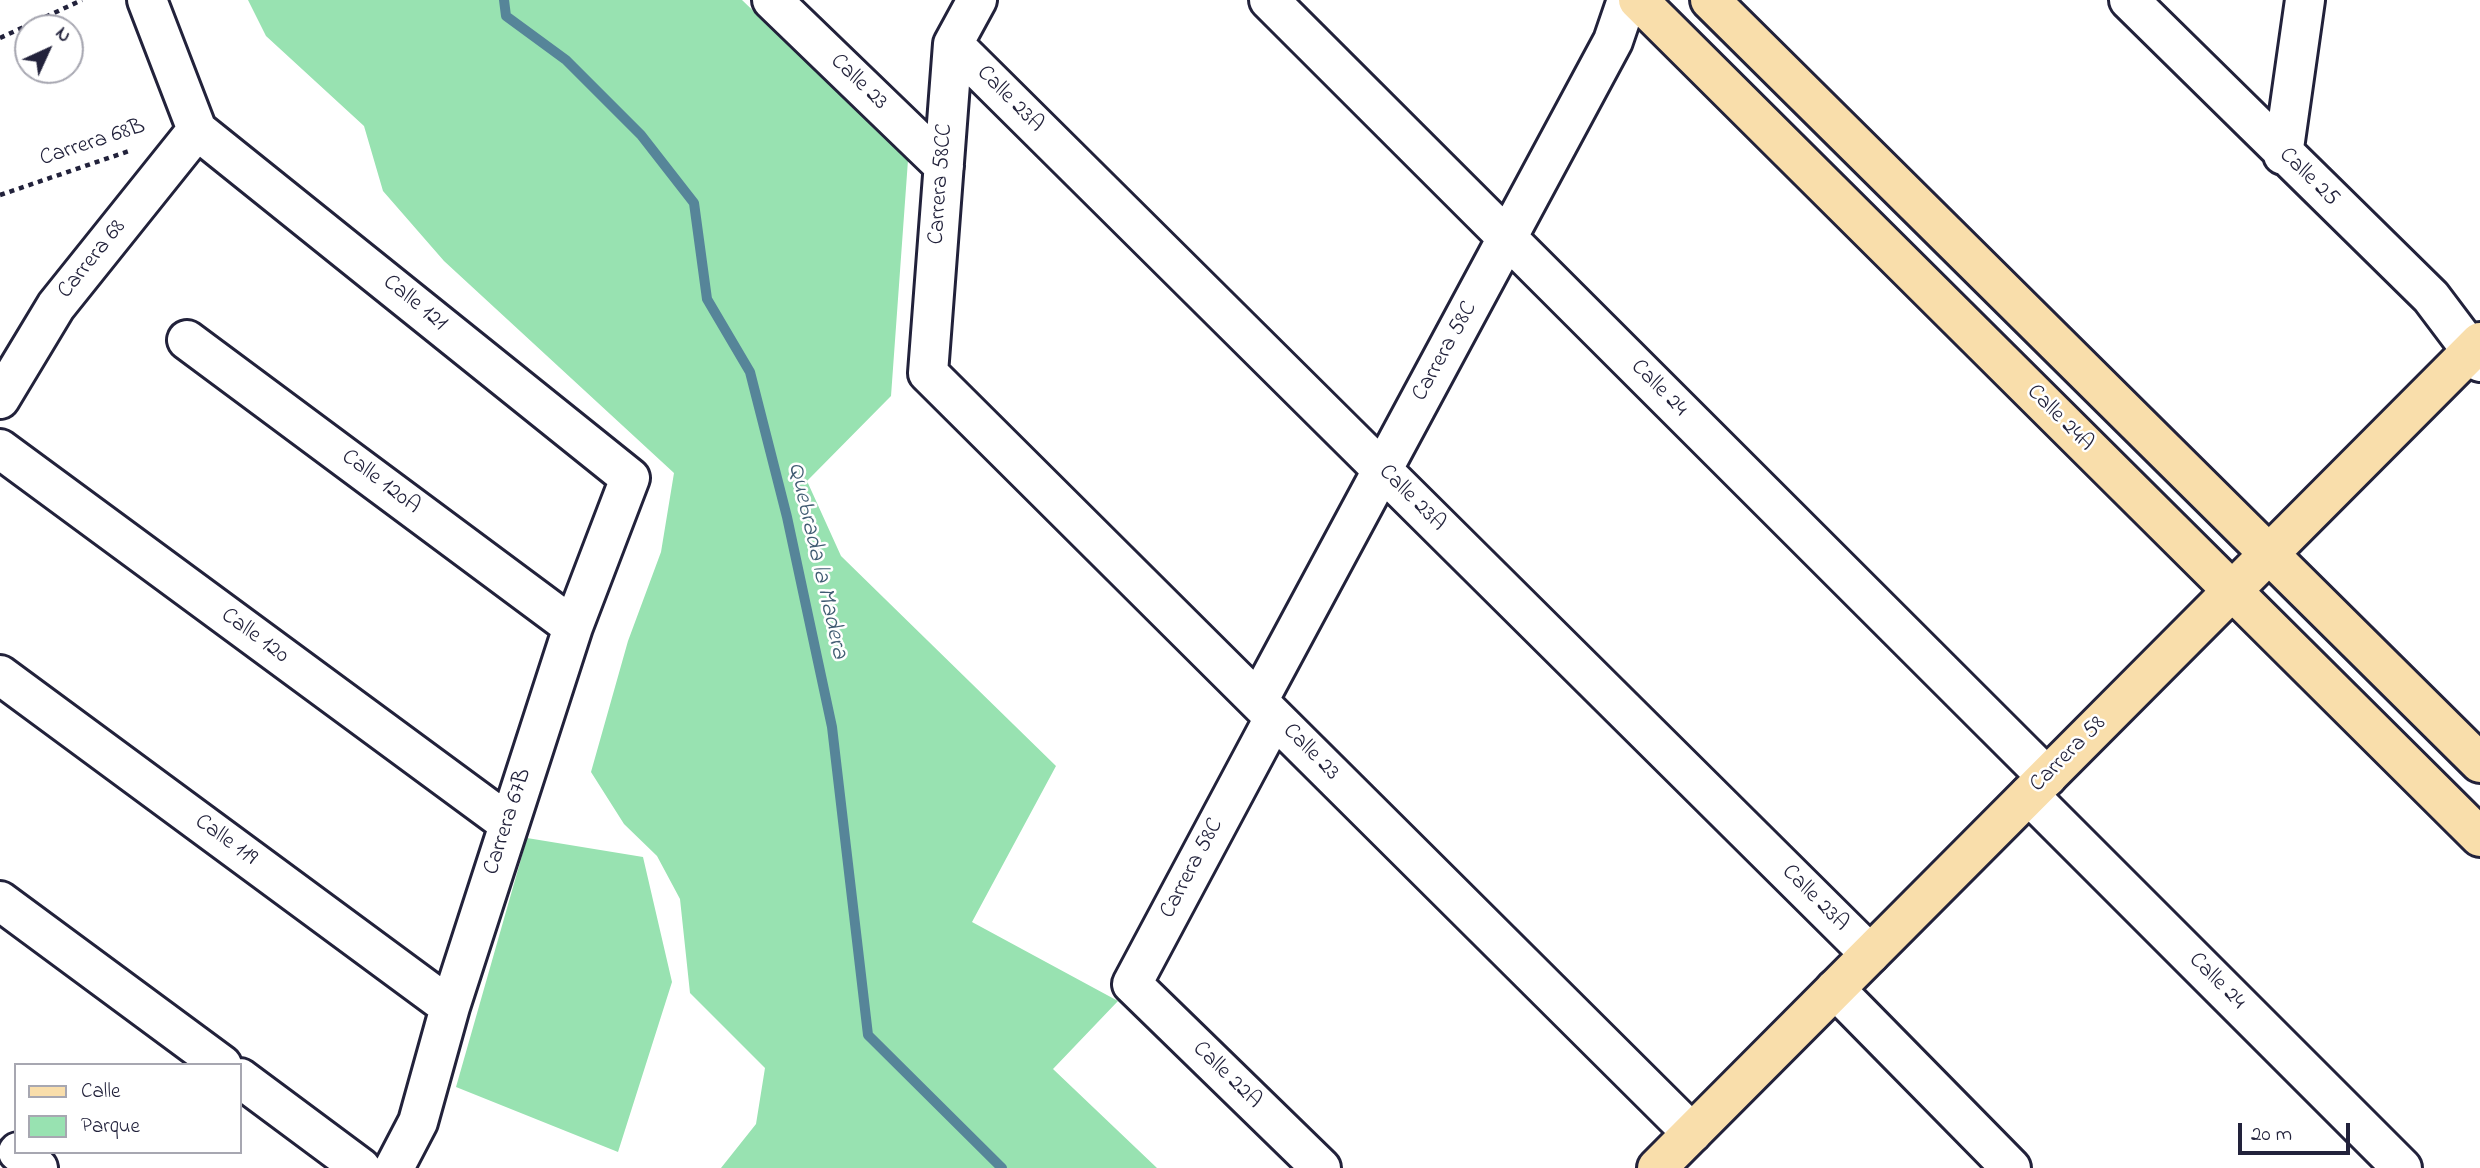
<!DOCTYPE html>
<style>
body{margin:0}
#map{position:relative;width:2480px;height:1168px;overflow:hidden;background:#fff;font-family:"Indie Flower",sans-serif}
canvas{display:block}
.legend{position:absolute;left:14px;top:1063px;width:228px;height:91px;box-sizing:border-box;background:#fff;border:2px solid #a7a7b1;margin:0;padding:9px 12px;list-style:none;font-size:21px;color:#22223b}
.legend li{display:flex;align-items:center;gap:14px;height:35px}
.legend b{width:35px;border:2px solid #a7a7b1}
.north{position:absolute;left:14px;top:14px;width:70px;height:70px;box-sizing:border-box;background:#fff;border:2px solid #a7a7b1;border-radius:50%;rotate:45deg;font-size:19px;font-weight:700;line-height:28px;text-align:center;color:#22223b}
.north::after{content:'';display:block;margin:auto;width:24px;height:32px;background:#22223b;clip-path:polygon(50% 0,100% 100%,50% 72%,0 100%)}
.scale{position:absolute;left:2238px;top:1123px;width:112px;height:32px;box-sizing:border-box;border:4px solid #22223b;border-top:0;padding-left:9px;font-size:21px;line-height:24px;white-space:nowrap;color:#22223b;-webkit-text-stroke:5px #fff;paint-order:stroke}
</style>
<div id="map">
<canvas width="2480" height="1168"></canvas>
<ul class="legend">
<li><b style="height:9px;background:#f9deab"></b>Calle</li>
<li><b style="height:19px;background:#98e2b1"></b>Parque</li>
</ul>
<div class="north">N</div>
<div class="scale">20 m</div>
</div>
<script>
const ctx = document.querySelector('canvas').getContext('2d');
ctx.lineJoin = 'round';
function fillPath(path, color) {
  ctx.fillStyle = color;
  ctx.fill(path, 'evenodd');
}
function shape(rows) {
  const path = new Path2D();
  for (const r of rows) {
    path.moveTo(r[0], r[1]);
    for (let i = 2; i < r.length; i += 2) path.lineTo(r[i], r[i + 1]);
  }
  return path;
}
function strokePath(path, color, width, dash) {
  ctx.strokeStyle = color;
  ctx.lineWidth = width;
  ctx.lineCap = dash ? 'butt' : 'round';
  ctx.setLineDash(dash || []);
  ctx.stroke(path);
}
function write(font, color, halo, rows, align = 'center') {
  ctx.font = font + ' "Indie Flower",sans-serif';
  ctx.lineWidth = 5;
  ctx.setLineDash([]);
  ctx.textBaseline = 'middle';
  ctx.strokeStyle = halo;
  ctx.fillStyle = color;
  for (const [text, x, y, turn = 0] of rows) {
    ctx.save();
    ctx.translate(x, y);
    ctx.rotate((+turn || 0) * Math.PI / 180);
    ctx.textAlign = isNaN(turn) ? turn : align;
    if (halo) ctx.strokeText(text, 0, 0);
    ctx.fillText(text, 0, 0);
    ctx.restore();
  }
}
fillPath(shape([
 [248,0,742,0,908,160,891,396,807,481,841,556,1056,766,972,922,1118,1001,1053,1069,1157,1168,721,1168,756,1124,765,1068,690,993,680,899,657,856,624,824,591,772,628,641,661,552,674,473,444,261,383,191,364,126,266,36],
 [527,838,643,857,672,982,618,1152,456,1087]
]), '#98e2b1');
strokePath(shape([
 [504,0,506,16,566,60,641,135,694,203,707,299,750,372,787,517,832,727,868,1035,1002,1168]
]), '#568599', 10);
const minor = shape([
 [147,0,197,130,630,478,573,627,450,1007,418,1122,394,1168],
 [772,0,944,166],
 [977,0,953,44,928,373,1692,1133],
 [1269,0,2047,777],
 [2129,0,2431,297,2480,362],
 [953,44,1870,954],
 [2283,155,2305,0],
 [187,340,573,627],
 [0,399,56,306,197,130],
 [0,449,509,824],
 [0,675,450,1007],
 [1258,701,1613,41,1627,0],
 [1274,718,1132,984,1321,1168],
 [2029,795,2402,1168],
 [0,901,222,1065],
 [1835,989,2011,1168],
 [240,1078,361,1168],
 [18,1152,38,1168]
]);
const major = shape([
 [1638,0,2480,837],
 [1710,0,2480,763],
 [1657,1168,2480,342]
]);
strokePath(minor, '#22223b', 44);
strokePath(major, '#22223b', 44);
strokePath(shape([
 [0,38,82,0],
 [0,195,129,151]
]), '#22223b', 4.5, [5, 5]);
strokePath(minor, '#fff', 38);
strokePath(major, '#f9deab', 38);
write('23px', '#22223b', '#fff', [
 ["Calle 23",858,83,44],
 ["Calle 23A",1009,100,45],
 ["Carrera 68B",93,144,-18],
 ["Calle 25",2308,178,44],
 ["Carrera 58CC",942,184,-86],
 ["Carrera 68",93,260,-51],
 ["Calle 121",414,304,39],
 ["Carrera 58C",1446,352,-61],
 ["Calle 24",1658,389,45],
 ["Calle 24A",2059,419,45],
 ["Calle 120A",380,483,37],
 ["Calle 23A",1411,499,45],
 ["Calle 120",254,637,36],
 ["Calle 23",1310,753,45],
 ["Carrera 58",2069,755,-45],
 ["Carrera 67B",509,822,-72],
 ["Calle 119",225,841,36],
 ["Carrera 58C",1193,869,-62],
 ["Calle 23A",1814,899,45],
 ["Calle 24",2216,982,45],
 ["Calle 22A",1226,1076,44]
]);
write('italic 24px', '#405c72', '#fff', [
 ["Quebrada la Madera",816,561,77]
]);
</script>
